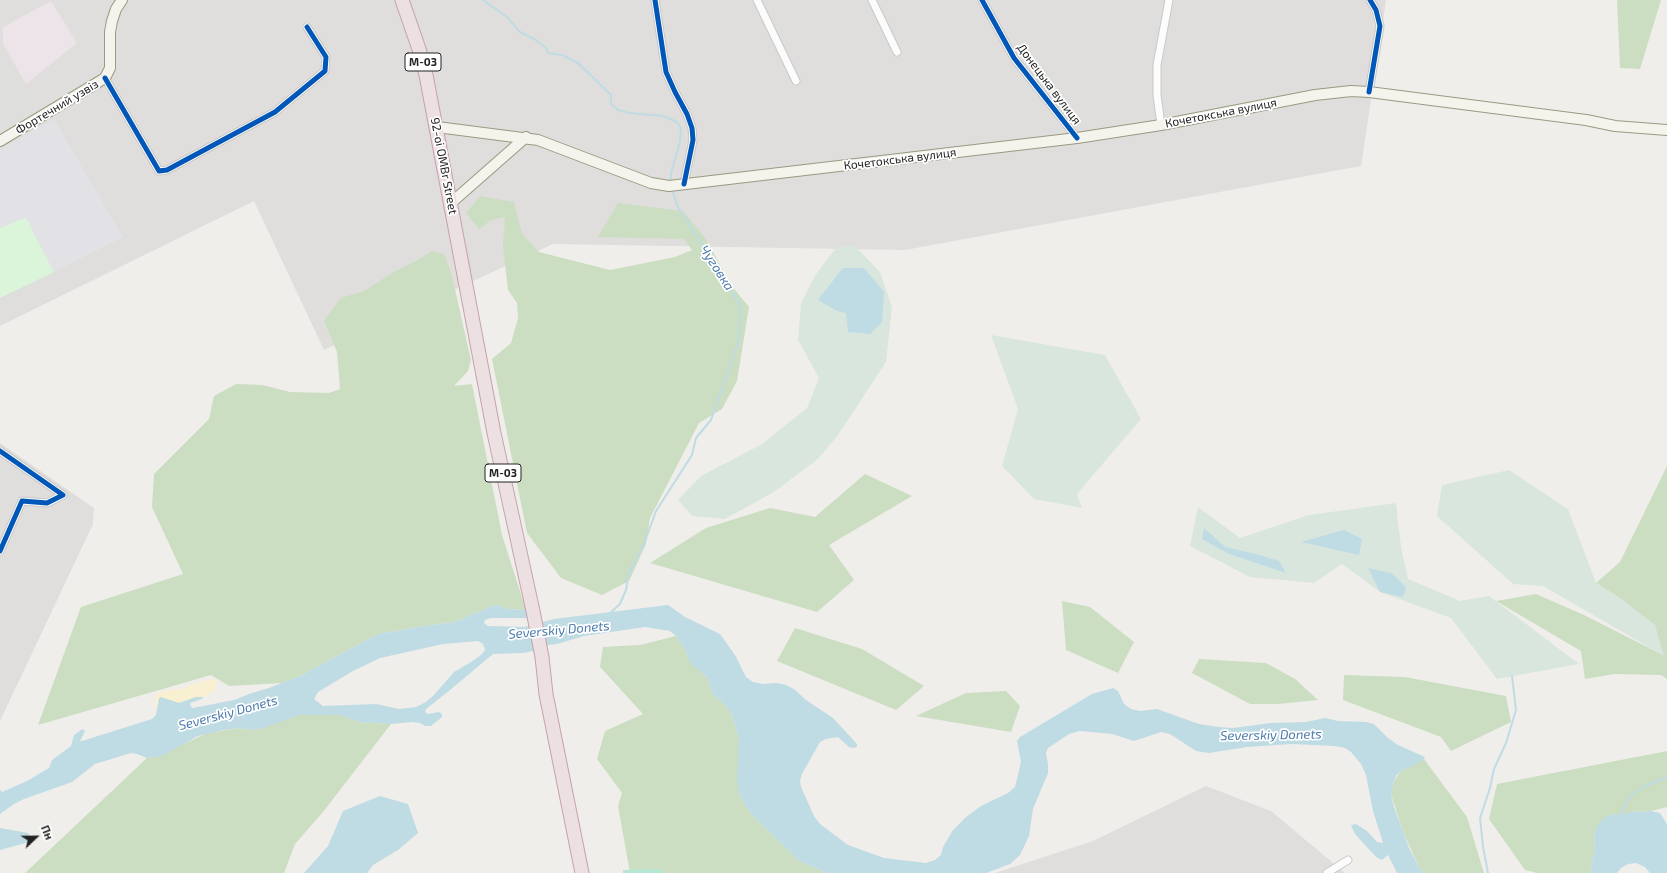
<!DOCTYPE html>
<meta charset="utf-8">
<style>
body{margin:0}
#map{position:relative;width:1667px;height:873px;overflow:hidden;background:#f0eeeb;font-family:"Exo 2",sans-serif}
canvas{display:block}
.north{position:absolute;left:16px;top:817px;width:40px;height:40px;-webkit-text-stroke:3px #fff;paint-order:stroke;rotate:68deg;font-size:11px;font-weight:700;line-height:16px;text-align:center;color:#222}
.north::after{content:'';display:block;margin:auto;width:14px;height:18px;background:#222;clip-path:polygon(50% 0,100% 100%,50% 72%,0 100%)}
</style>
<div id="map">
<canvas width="1667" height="873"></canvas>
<div class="north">Пн</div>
</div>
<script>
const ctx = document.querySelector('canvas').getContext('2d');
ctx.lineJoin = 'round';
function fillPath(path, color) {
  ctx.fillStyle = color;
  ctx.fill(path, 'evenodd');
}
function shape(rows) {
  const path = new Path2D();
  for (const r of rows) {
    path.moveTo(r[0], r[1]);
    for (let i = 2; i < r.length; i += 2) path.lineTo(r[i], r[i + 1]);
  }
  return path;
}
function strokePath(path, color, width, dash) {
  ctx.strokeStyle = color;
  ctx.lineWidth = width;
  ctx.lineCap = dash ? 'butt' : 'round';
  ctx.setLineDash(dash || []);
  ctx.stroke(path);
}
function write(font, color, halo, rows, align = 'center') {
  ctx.font = font + ' "Exo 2",sans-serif';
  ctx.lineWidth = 3.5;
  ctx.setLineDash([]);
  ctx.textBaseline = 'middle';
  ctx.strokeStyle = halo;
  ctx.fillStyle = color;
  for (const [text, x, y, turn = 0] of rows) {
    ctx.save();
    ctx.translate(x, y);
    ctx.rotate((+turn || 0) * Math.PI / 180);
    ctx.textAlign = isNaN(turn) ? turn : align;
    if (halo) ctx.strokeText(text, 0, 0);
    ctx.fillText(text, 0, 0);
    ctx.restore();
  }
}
fillPath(shape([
 [0,0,1385,0,1386,1,1361,166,905,250,553,244,324,350,254,201,0,326],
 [0,443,94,508,93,524,0,721],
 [1206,786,1271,811,1345,873,995,873,1093,841]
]), '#dfdedc');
fillPath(shape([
 [51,1,77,43,26,84,3,44,3,27]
]), '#ede4e9');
fillPath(shape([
 [7,59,38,113,0,134,0,63]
]), '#dededc');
fillPath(shape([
 [1617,0,1661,0,1640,69,1620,68],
 [480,196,514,202,522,234,539,252,610,270,675,257,692,250,684,239,598,237,618,203,683,211,706,239,731,285,749,307,737,381,722,409,699,423,650,518,646,544,629,581,602,595,561,578,527,533,492,359,511,343,518,318,517,303,508,290,503,247,505,217,491,220,479,229,466,213],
 [432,251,444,254,451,272,471,360,468,371,454,386,472,384,502,535,526,610,506,609,499,605,492,606,455,622,424,626,378,634,300,676,282,683,229,686,211,675,38,725,81,607,183,574,152,507,154,474,209,419,214,396,236,384,263,385,290,392,329,393,340,389,337,352,324,321,341,298,364,291,392,273,418,260],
 [1667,466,1667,679,1661,675,1614,674,1585,679,1581,651,1496,601,1536,594,1584,615,1663,655,1624,601,1596,583,1620,562],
 [865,474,912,496,829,545,854,580,817,612,650,563,706,528,770,508,815,517],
 [1062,601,1090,607,1134,642,1118,673,1066,650],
 [795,628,862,649,924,686,896,710,777,661],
 [676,636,686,651,687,656,708,679,713,694,726,706,732,715,739,739,739,793,744,803,752,815,799,861,827,873,630,873,618,806,622,793,597,759,605,731,643,714,600,667,603,647,640,645],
 [1199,659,1266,663,1295,679,1318,700,1278,704,1250,704,1192,673],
 [1344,675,1405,677,1506,696,1511,722,1451,751,1441,737,1343,700],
 [1006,691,1020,706,1011,732,916,716,966,693],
 [299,715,340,715,359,722,391,724,323,812,295,844,284,873,25,873,147,758,156,757,205,734,237,728,255,730],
 [1667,751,1667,807,1651,811,1629,812,1619,815,1613,814,1594,833,1595,847,1590,873,1537,873,1525,870,1489,819,1497,784],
 [1424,759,1467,817,1484,873,1424,873,1419,867,1403,832,1391,794,1394,781,1400,772]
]), '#cbdec1');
fillPath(shape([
 [854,245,880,272,892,307,886,362,838,435,818,459,774,492,725,519,692,516,678,500,701,476,762,444,807,408,819,378,798,340,801,303,816,274,836,248],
 [991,335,1105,355,1141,419,1077,494,1082,508,1034,499,1002,466,1018,409],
 [1509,470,1568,509,1596,583,1624,601,1655,625,1664,656,1543,586,1513,584,1437,516,1442,485],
 [1396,503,1401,547,1408,579,1460,601,1489,596,1579,664,1497,679,1451,618,1380,592,1342,564,1314,583,1250,577,1190,546,1198,507,1240,538,1309,515]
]), '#d9e6de');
fillPath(shape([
 [211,679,215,679,217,683,215,691,203,697,196,697,180,703,170,701,157,707,156,715,155,695,166,690,182,689,190,685]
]), '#f8f0d0');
fillPath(shape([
 [26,217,54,272,0,298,0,228]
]), '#daf5da');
fillPath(shape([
 [662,869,662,873,623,873,623,870]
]), '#b7e6d2');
fillPath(shape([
 [393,227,399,241,407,247,417,249,417,254,404,252,396,246,388,229]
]), '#e0dfde');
fillPath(shape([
 [54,119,123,237,54,272,26,217,0,228,0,150]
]), '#e2e1e5');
fillPath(shape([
 [843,268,864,268,884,292,882,322,870,334,848,332,846,313,837,311,818,300],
 [1204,528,1225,547,1256,554,1279,561,1286,573,1229,554,1202,539],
 [1344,530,1362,539,1359,555,1301,542],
 [1368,568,1391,573,1406,587,1403,597,1380,592],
 [499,605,506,609,526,610,528,618,491,618,485,620,484,623,488,626,525,627,554,619,668,605,685,617,720,634,735,655,746,677,753,682,763,684,777,683,786,685,794,689,806,700,833,718,857,744,857,747,854,748,849,747,838,737,826,739,820,742,802,774,800,781,801,787,814,816,820,824,848,845,884,858,926,863,935,860,941,855,943,847,953,830,965,818,981,806,1008,793,1015,787,1021,762,1017,741,1020,737,1092,694,1113,688,1118,691,1124,704,1131,709,1140,711,1157,709,1199,724,1218,727,1233,728,1271,723,1306,722,1325,718,1338,721,1366,722,1374,724,1388,738,1398,745,1425,757,1422,761,1400,772,1396,776,1394,781,1391,794,1394,807,1409,848,1419,867,1424,873,1397,873,1388,855,1382,860,1376,857,1355,834,1351,825,1356,824,1367,831,1377,842,1383,843,1373,811,1366,775,1361,764,1351,752,1345,748,1335,746,1292,744,1247,747,1209,753,1196,751,1170,734,1161,732,1134,741,1112,734,1080,731,1069,734,1048,748,1046,753,1048,764,1048,773,1033,809,1029,836,1020,855,1010,864,986,873,827,873,799,861,752,815,744,803,739,793,737,779,739,739,732,715,726,706,713,694,708,679,704,674,693,666,688,659,686,651,676,636,670,631,645,627,584,636,557,644,547,645,533,651,523,653,493,654,450,690,426,709,425,712,428,714,439,712,442,714,442,717,431,726,425,726,420,723,412,722,391,724,359,722,340,715,299,715,267,727,255,730,237,728,224,730,198,736,164,755,156,757,147,758,137,754,131,753,95,764,72,782,24,799,14,804,0,814,0,790,2,792,27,781,49,768,52,760,71,746,74,735,81,730,83,729,85,731,80,741,82,741,152,719,156,715,159,698,161,697,179,703,196,697,203,697,202,699,190,703,191,707,193,708,234,700,252,693,269,688,300,676,378,634,424,626,455,622,492,606],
 [478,641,483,644,485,650,481,655,471,662,454,672,433,696,426,702,416,707,399,709,376,704,323,706,314,699,318,692,353,671,380,658,443,644],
 [380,796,408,804,418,833,398,850,373,865,367,873,304,873,328,846,343,811],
 [1651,811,1660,813,1667,824,1667,873,1650,873,1645,867,1636,863,1628,864,1621,868,1617,873,1590,873,1595,847,1594,833,1599,823,1606,817,1613,814,1619,815,1629,812],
 [0,828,28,833,30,837,29,842,0,850]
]), '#bfdbe3');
strokePath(shape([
 [483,0,507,17,520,32,536,40,547,49,548,53,562,55,578,63,611,95,611,104,618,110,630,113,663,116,677,122,681,128,680,142,671,173,671,182],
 [611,612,620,604,626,590,628,575,644,544,656,511,692,455,696,438,711,420,739,340,741,306,677,205,672,189],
 [1620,816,1619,815,1631,795,1646,786,1667,777],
 [1488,873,1483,847,1480,818,1490,788,1494,769,1506,743,1516,710,1512,676]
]), '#bfdbe3', 2);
const street = shape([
 [655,0,666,72,675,92,687,114,692,128,693,140,684,184],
 [757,0,796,81],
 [872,0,897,52],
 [982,0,1014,58,1077,138],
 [105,78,159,171,167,170,275,112,325,71,326,57,307,27],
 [1369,92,1380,26,1376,10,1370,0],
 [1161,125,1157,95,1157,65,1169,0],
 [0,451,63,495,47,503,22,501,0,551],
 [1327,873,1348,860]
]);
const secondary = shape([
 [437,127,538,140,651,183,669,186,1077,138,1161,125,1315,95,1351,91,1369,92,1586,120,1615,126,1667,130],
 [0,141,105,78,110,68,110,32,112,21,116,9,122,0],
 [451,203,526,137]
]);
const highway = shape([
 [402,0,419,49,426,75,494,433,533,611,542,657,546,694,582,873]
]);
strokePath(street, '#c9c8c7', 9);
strokePath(secondary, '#999a82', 12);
strokePath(highway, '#c5a2ac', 15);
strokePath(street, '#fdfcfc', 7);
strokePath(secondary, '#f4f4ed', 10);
strokePath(highway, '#ece0e2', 13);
strokePath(shape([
 [655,0,666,72,675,92,687,114,692,128,693,140,684,184],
 [982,0,1014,58,1077,138],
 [105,78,159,171,167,170,275,112,325,71,326,57,307,27],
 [1369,92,1380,26,1376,10,1370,0],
 [0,451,63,495,47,503,22,501,0,551]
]), '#0057b8', 5);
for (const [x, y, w] of [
 [423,62,36],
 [503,473,36]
]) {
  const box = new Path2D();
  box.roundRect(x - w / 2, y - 9, w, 18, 3);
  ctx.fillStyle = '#fff';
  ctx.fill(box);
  strokePath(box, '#222', 1);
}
write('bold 11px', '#222', null, [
 ["М-03",423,62],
 ["М-03",503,473]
]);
write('12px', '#222', '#fff', [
 ["Донецька вулиця",1049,84,53],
 ["Фортечний узвіз",57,107,-31],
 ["Кочетокська вулиця",1221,113,-11],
 ["Кочетокська вулиця",900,159,-7],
 ["92-oi OMBr Street",444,166,79]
]);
write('italic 13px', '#4a7aab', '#fff', [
 ["Чуговка",717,268,57],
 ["Severskiy Donets",559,630,-5],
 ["Severskiy Donets",228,713,-15],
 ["Severskiy Donets",1271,735,-1]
]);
</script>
